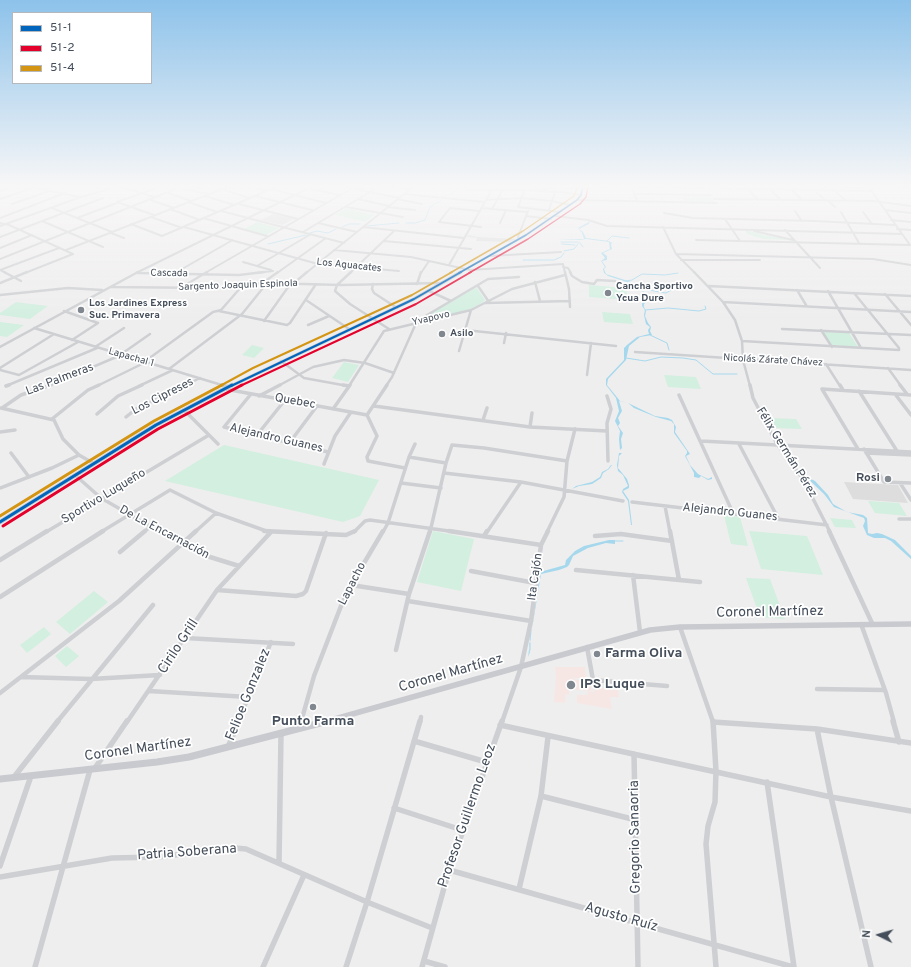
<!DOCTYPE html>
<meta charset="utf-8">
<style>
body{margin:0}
#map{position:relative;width:911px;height:967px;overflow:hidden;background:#efeeee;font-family:Overpass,sans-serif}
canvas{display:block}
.legend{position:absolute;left:12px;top:12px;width:140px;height:72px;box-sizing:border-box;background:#fff;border:1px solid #b5b9bd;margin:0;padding:5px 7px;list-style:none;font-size:12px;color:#454f5b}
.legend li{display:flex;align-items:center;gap:8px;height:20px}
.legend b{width:20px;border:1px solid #b5b9bd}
.north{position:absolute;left:859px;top:915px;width:40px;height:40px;-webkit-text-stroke:3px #fff;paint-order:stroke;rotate:275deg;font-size:11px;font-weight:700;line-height:16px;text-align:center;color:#454f5b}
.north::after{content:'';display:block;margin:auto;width:14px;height:18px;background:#454f5b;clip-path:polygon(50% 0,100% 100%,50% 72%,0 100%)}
</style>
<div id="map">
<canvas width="911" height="967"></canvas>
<ul class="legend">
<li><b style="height:5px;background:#0065bd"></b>51-1</li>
<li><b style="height:5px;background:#e4002b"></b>51-2</li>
<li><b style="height:5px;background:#d39512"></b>51-4</li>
</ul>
<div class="north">N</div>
</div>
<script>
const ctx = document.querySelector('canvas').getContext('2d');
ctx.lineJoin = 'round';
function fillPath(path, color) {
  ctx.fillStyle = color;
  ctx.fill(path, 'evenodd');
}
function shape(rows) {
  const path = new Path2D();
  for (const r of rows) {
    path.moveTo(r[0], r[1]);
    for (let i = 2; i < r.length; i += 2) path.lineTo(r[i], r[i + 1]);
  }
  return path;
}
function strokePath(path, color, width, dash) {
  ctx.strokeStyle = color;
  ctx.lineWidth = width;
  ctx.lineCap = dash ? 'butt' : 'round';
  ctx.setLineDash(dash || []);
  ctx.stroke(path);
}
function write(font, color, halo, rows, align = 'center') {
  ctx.font = font + ' Overpass,sans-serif';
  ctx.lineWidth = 3.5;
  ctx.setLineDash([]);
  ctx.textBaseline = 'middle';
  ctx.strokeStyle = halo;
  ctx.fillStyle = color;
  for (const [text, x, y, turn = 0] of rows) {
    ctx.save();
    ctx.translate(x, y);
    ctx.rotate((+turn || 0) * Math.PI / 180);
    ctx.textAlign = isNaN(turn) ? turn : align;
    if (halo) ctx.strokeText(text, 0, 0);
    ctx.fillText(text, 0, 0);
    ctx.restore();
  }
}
fillPath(shape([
 [273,214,294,219,282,225,261,220],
 [468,235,478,237,516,239,510,242,476,241,477,238,467,237],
 [844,482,898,485,908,503,853,499]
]), '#ddddde');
fillPath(shape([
 [555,667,585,667,586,678,574,678,573,679,590,682,591,691,569,689,569,695,565,694,565,703,554,702,556,678],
 [593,687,618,690,619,697,610,697,612,709,577,703,577,695,585,695,588,694,588,691,594,692]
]), '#f6e7e5');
fillPath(shape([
 [681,196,710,196,715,202,685,202],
 [346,208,375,215,365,222,335,215],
 [257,222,279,228,266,235,244,229],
 [746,230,764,235,790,240,763,239,747,234,746,233],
 [589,285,626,288,628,300,589,297],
 [477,288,485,300,482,303,470,309,437,318,428,318,429,316,437,310,473,289],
 [16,302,48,306,30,319,0,315,0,313],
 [602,312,630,314,633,324,604,322],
 [0,322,24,325,7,337,0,336],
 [823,332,849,333,858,347,832,345],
 [252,345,264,348,254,358,242,355],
 [344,362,359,365,348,382,332,378],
 [664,375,696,377,701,389,668,387],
 [769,418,796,419,802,429,774,428],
 [224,445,379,480,360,516,343,522,165,481],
 [868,501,899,503,907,516,875,513],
 [724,515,740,517,748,546,731,544],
 [830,518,852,520,856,528,835,527],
 [433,531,474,539,461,591,417,582],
 [749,531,807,536,823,575,761,569],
 [746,578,770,579,785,619,760,617],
 [94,591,108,602,70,634,56,622],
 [44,627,51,634,27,653,20,645],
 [67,646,79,656,66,667,55,656]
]), '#d2efe0');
fillPath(shape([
 [590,221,589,224,579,229,583,232,586,238,609,241,612,243,611,245,612,249,603,253,607,256,607,260,602,261,606,267,604,269,606,274,631,282,634,287,643,291,650,298,649,300,644,304,644,307,646,311,645,316,648,323,651,327,650,331,652,335,640,337,629,346,626,360,608,379,607,385,620,401,628,403,655,416,668,418,672,420,676,427,675,432,690,454,686,456,690,465,698,474,708,479,712,477,712,479,708,480,701,476,699,478,694,477,694,473,685,456,687,453,687,451,674,433,674,424,671,421,656,417,634,408,628,403,619,401,622,411,618,418,620,423,618,426,623,433,621,439,622,448,620,450,619,439,620,431,615,421,619,411,616,398,606,385,606,379,624,360,624,348,627,345,637,337,649,334,648,330,650,327,646,324,644,315,645,310,642,306,642,303,649,298,642,291,634,288,630,283,608,276,604,273,603,269,605,267,601,261,605,258,601,253,610,249,609,242,586,239,580,240,579,243,578,244,580,240,558,240,584,239,582,233,578,228],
 [619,453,622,453,619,456,618,468,627,479,629,485,629,488,623,491,629,500,632,525,631,525,628,501,622,492,623,489,628,486,623,475,618,471,617,465,612,465,609,469,603,473,601,478,592,484,579,486,572,489,576,486,592,482,600,477,602,472,608,469,611,465,617,465],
 [805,476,815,481,828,495,833,504,847,512,863,515,867,518,868,533,872,534,877,533,882,534,895,540,911,556,911,559,891,541,885,538,874,538,867,535,863,526,865,521,864,518,834,507,824,494],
 [609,540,615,540,615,544,606,543,588,548,573,556,569,565,567,567,559,570,541,574,529,647,530,652,528,657,540,572,565,565,566,560,575,551,584,546]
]), '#a6d8ed');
strokePath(shape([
 [600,186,619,187],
 [444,197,466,186],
 [406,223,415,223,425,220,430,207,441,200],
 [367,226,399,223],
 [342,227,349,224,360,224],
 [310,233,317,231,328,233,336,229],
 [607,241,612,236,629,238],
 [561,242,578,242],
 [580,243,583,247],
 [268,244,306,235],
 [562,244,575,245],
 [564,251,574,249,578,244],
 [523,260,554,260,561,257,564,253],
 [625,281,632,280,642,274,665,275,678,273],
 [637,288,666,293,673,289,683,288],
 [645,310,668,308,699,311,706,309,705,306],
 [650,335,667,343,669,350],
 [626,358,645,361,661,357,683,358,696,360,713,374,737,374],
 [614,541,623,541],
 [530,640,531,630],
 [530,643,530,650]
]), '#a6d8ed', 1);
strokePath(shape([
 [27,186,80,197],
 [119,186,154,197],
 [169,186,209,194],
 [246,186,265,191],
 [341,186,399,198],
 [386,186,409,190],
 [439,186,441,186],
 [526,186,518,207,560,212],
 [527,186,547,190],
 [745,186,758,200],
 [825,186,830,190],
 [868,186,910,245],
 [889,186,911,188],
 [308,188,339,195],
 [189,189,198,186],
 [222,189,249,198],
 [271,189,326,203],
 [770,189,781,200],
 [467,190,525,190,555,192],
 [792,190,802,200],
 [814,190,825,200],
 [0,191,15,186],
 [553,191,581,195],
 [835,191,846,201],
 [168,193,191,201],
 [404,194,485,202],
 [634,194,711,195],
 [205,196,234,205],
 [255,196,312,210],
 [0,199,33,188],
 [358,199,389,206],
 [397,199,422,204],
 [714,199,874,201,911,206],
 [151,200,174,208],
 [486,200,522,198,552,201,570,205],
 [577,200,717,203],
 [637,201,632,187,871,191],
 [828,201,835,207],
 [117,202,162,186],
 [117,202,154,215],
 [188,202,217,212],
 [12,204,49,191],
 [239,204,298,219],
 [346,207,403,217],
 [387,207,415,210],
 [52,208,112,232],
 [481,208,527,212],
 [170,209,200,220],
 [492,209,502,191],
 [549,210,555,192],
 [885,210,911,213],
 [221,211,344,243],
 [479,211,450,208,439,222,481,227],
 [795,211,801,220],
 [841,212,859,243],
 [863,212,872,224],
 [664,213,693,218,815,221,894,225],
 [526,216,551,219],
 [555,216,588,220,607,226,902,234],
 [151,217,182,228],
 [0,218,65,193],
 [77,218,117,203],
 [203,218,267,236],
 [725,219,740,241],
 [891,220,911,222],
 [42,221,103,247],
 [0,223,9,225,73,254],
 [318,223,357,232],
 [500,223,506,210],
 [131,224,162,236,278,186],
 [0,226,81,197,120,186],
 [184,227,318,264,399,271],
 [363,227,464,238],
 [663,227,676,254,695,273],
 [897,229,911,230],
 [785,230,820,268],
 [754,231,793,240],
 [303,232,380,186],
 [111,233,124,238],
 [0,237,103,198],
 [519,239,518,237,528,211],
 [696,240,910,245],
 [384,241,471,249],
 [0,248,32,235],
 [66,250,230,186],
 [334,250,411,257,470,270,563,264,565,273],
 [676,254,873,259,911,265],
 [490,256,561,252],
 [0,259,178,188],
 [681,260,760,260],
 [243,262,271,270],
 [449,265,494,186],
 [257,266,311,234],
 [563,267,568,268,571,273],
 [0,270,59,248],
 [0,270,6,273],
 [25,273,73,254],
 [136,273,313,186],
 [138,273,144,273],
 [175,273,231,241],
 [205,273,356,186],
 [255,273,273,271],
 [277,273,326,238],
 [306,273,414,186],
 [350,273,394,231],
 [421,273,429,261]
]), '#cdcfd2', 2);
strokePath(shape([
 [4,272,21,281],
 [351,272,337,285,335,291,350,304,389,329],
 [565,272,569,289,570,307],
 [570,272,572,276,582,282,594,284,597,280,615,281],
 [694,272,723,302,735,320,742,341,743,360,750,386],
 [138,273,239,275,264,272],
 [175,273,177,272],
 [264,282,278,272],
 [535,282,540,301],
 [0,283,27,272],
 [294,283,307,272],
 [373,284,372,289,374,293,397,308],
 [417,284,421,272],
 [478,286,489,302],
 [709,286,911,296],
 [111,287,212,288,268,283,341,285,441,283],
 [182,287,207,272],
 [797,290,806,305],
 [429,291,451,301],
 [828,291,861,348],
 [885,294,911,325],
 [0,295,68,288,102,290],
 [306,300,349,329],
 [723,302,911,312],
 [485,303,570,301],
 [64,311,98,323,72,340],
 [219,311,287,325,290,323,316,284],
 [264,321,291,283],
 [308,325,329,316],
 [34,328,225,386],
 [782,329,911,335],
 [465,330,616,346],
 [821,330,832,347],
 [742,341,899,350,899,348,854,293],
 [504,343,506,333],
 [0,347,138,272],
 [95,347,124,328],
 [459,351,471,310],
 [635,352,911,370],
 [120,355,150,334],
 [281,361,304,378,348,386],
 [144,362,213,312,221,310,242,286],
 [826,364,840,386],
 [0,368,54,334],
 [888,368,901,386],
 [169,369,242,314,267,283],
 [0,370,19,375,78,342],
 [587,375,591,343],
 [6,386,97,348],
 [48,386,121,355],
 [97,386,146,362],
 [139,386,173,370],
 [184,386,200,378],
 [278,386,313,367,344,360,365,363,394,373],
 [349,386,384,331,471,310,512,289,565,275],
 [386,386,392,377,417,321,488,279,519,277]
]), '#cdcfd2', 2.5);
strokePath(shape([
 [222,385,229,387],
 [343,385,349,386],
 [750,385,753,398,777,444,803,479,830,532],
 [840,385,843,390],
 [900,385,907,394],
 [6,386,9,385],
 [225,389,367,415],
 [822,389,911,395],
 [822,389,858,449],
 [859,391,897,451],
 [251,394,224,427,328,452],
 [895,394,911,415],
 [679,395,733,513],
 [259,396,280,385],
 [607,396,611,409,607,423,608,461],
 [374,406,530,427,607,431],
 [1,408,54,420,63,439,79,455,93,463],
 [2,408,21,395,51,385],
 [333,409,350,385],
 [184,410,218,444],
 [97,414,118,396,142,385],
 [367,415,387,385],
 [367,415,377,436,367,457,368,461,405,468],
 [126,417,136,409,186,385],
 [52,419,88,390,99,385],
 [483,420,487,408],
 [530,427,532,413],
 [0,432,15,430],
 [257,435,285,400],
 [701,441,911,452],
 [290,442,317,406],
 [739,444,778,518],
 [864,449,884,482,911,483],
 [11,453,29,477],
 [866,453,911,455],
 [409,457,446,463],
 [324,464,335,436,351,412],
 [444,473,521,482,623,501],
 [75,475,101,498,160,532],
 [401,483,441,488],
 [900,483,911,500],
 [0,488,52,468,79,455],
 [632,502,827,525],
 [665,506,670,532],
 [899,519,911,519],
 [46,532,209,435],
 [101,532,170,490,216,513,269,532],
 [144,532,150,527],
 [195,532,216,513],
 [354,532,365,521,370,520,456,532],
 [383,532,388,523,409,457,415,444],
 [430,532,446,463,452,445,484,448,567,461],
 [487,532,521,482],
 [547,532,564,497,567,461,575,429]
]), '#cdcfd2', 3.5);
strokePath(shape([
 [158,531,210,557,239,566],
 [264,531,346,535,355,531],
 [449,531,541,545],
 [670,531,679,580],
 [829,531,872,623],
 [484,536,487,531],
 [595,536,621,534,672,541],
 [120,552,145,531],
 [0,560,47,531],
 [576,570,700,582],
 [471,571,535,583],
 [633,575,640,632],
 [351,585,409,594],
 [217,590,296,596,303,594,306,591,326,533],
 [0,597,103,531],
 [408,601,531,621],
 [861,624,886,693,894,722],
 [680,627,713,722],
 [185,638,293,644],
 [587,647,593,680,667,686],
 [396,650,409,594,430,531],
 [21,677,91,679,160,675],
 [817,689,884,690],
 [149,691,248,697],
 [0,693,119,601,196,531],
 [57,722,153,605],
 [127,722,217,590,271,532],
 [238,722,271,642],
 [301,722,314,676,341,606,351,585,383,531],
 [420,722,421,717],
 [502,722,521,667,531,621,541,545,548,531]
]), '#cdcfd2', 4.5);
strokePath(shape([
 [713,721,716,771,715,802,708,826,706,844,716,967],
 [893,721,899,742],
 [713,722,817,729,911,743],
 [500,725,831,797,911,811],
 [299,728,301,721],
 [817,729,831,797,871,967],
 [414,741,486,762],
 [228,747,239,721],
 [634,754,638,967],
 [95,768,127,721],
 [14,777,58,721],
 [767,782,794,967],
 [541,796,636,820],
 [394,808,462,830],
 [279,863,281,734],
 [0,866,31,776],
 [449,870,793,967],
 [0,877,112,858,158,857,235,848,246,849,367,902,432,928],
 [519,889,541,796,548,737],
 [424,961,445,967],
 [35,967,90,770],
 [263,967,304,875],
 [346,967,367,902,420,721],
 [422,967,449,870,502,721]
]), '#cdcfd2', 5.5);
strokePath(shape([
 [459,273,526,235,577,200,581,195,583,186]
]), '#c8cacf', 2.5);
strokePath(shape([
 [231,386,414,299,461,272]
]), '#c8cacf', 3.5);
strokePath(shape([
 [0,522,156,425,232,385]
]), '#c8cacf', 4.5);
strokePath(shape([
 [324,722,650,630,680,627,911,624]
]), '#c8cacf', 5.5);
strokePath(shape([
 [0,779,157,762,189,757,328,721]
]), '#c8cacf', 7);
strokePath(shape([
 [459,273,526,235,577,200,581,195,583,186]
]), '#0065bd', 1.5);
strokePath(shape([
 [231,386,414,299,461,272]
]), '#0065bd', 2);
strokePath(shape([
 [0,522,156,425,232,385]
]), '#0065bd', 3);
strokePath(shape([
 [469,273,528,239,580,204,586,197,588,187]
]), '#e4002b', 1.5);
strokePath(shape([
 [240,386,416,304,471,272]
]), '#e4002b', 2);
strokePath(shape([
 [3,526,158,429,242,385]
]), '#e4002b', 3);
strokePath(shape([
 [450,273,523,231,574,196,578,186]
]), '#d39512', 1.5);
strokePath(shape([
 [220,386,253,368,412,295,452,272]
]), '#d39512', 2);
strokePath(shape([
 [0,516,154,421,222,385]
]), '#d39512', 3);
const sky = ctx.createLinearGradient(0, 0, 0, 321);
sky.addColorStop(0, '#8dc2ea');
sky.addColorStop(0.58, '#f8f7f7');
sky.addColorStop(1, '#f8f7f700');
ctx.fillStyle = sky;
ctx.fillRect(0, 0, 911, 321);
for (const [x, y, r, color] of [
 [608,293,4,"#80878e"],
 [81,310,4,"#80878e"],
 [442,334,4,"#80878e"],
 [888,479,4,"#80878e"],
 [597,654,4,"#80878e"],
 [571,685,5,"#80878e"],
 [313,707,4,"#80878e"]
]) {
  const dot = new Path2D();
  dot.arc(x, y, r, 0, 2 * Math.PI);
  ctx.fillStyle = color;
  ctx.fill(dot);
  strokePath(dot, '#fff', 1.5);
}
write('10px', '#454f5b', '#fff', [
 ["Los Aguacates",349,266,6],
 ["Cascada",169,274,1],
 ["Sargento Joaquin Espinola",238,286,-2],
 ["Yvapovo",431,319,-13],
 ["Lapachal 1",131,358,16],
 ["Nicolás Zárate Chávez",773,361,3]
]);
write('bold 10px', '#454f5b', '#fff', [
 ["Cancha Sportivo",616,287],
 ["Ycua Dure",616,299],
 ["Los Jardines Express",89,304],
 ["Suc. Primavera",89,316],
 ["Asilo",450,334]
], 'left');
write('12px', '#454f5b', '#fff', [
 ["Las Palmeras",60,380,-21],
 ["Los Cipreses",163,397,-27],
 ["Quebec",295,402,10],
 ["Alejandro Guanes",276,439,13],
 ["Félix Germán Pérez",786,453,58],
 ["Sportivo Luqueño",104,497,-31],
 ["Alejandro Guanes",730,513,6],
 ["De La Encarnación",164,533,28],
 ["Ita Cajón",536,577,-82],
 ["Lapacho",353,584,-63]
]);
write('bold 12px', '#454f5b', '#fff', [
 ["Rosi",880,479]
], 'right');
write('14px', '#454f5b', '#fff', [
 ["Coronel Martínez",770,613,-1],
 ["Cirilo Grill",179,647,-57],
 ["Coronel Martínez",451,674,-16],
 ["Felioe Gonzalez",249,695,-68],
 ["Coronel Martínez",138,750,-8],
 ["Profesor Guillermo Leoz",468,816,-71],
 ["Gregorio Sanaoria",636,837,-91],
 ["Patria Soberana",187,853,-4],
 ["Agusto Ruíz",621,918,16]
]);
write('bold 14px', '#454f5b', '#fff', [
 ["Farma Oliva",605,654],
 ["IPS Luque",580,685],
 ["Punto Farma",313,722,"center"]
], 'left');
</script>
